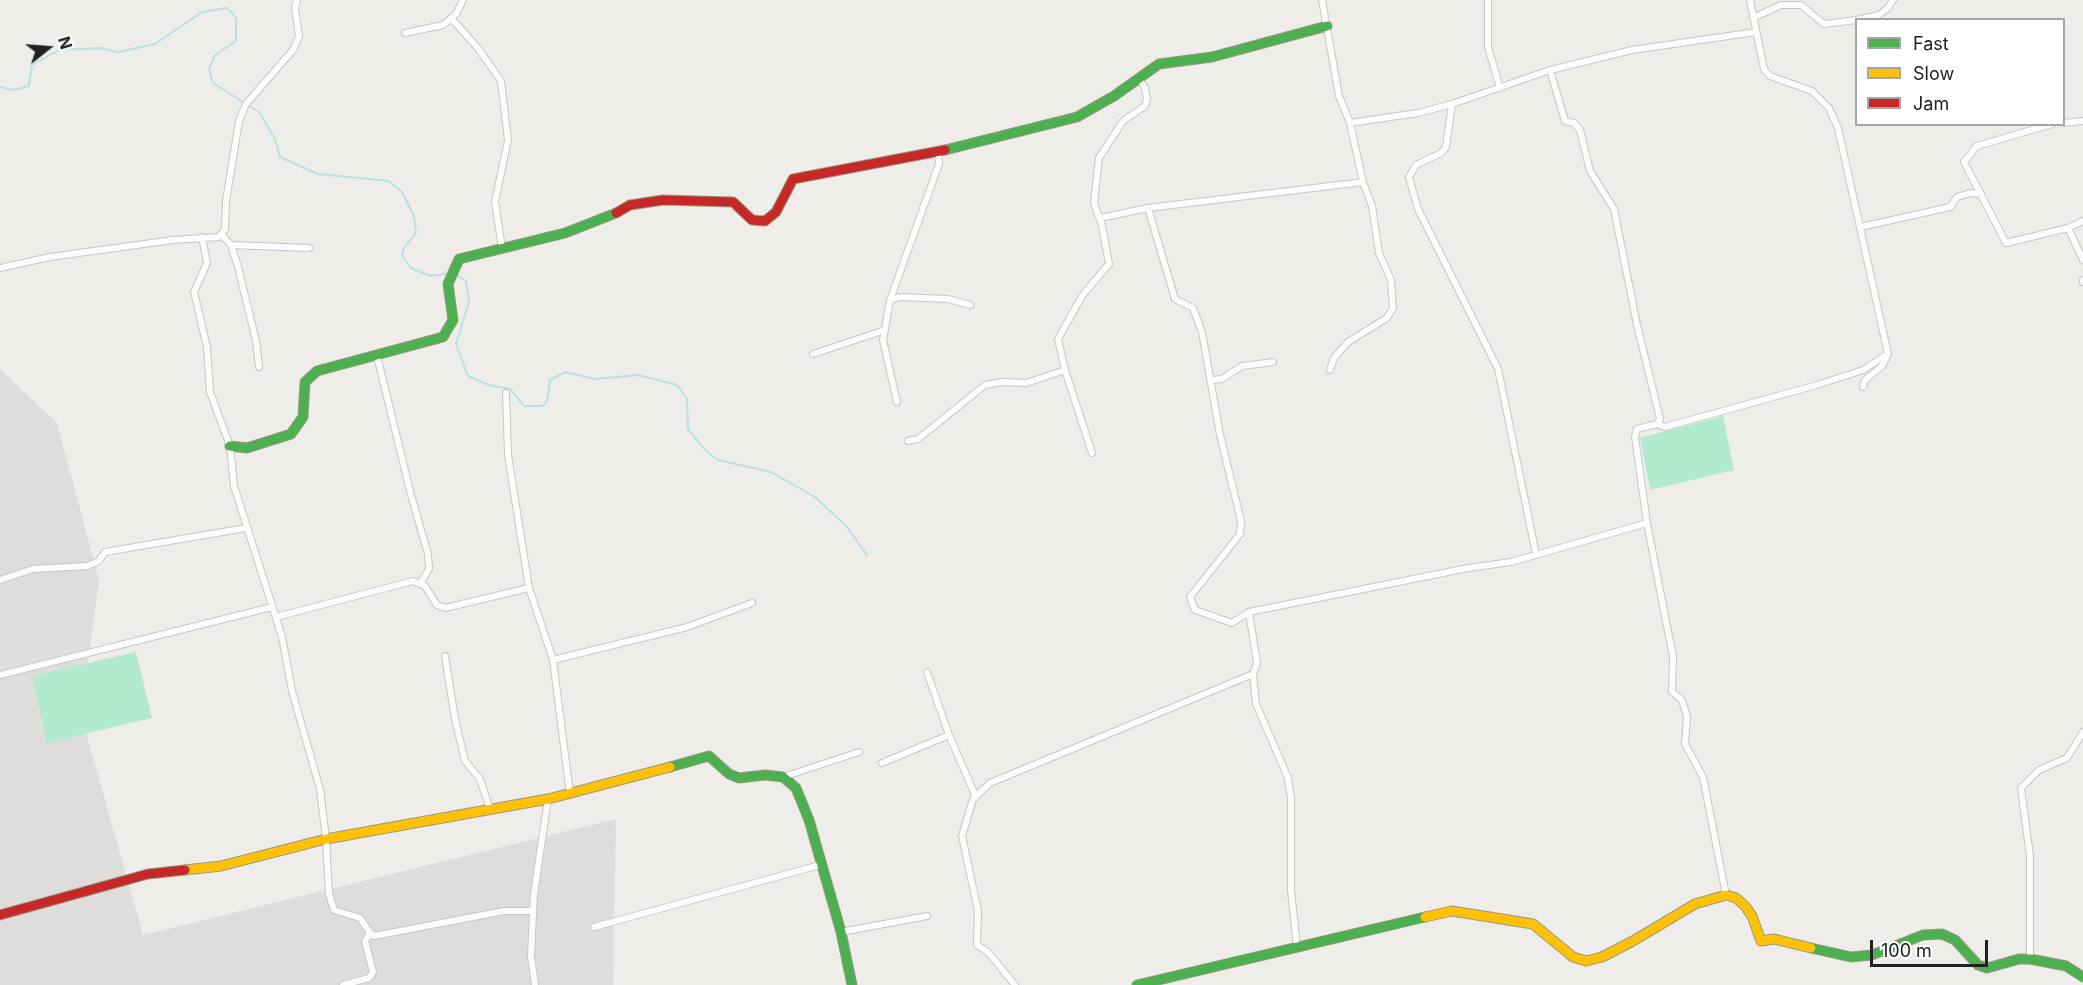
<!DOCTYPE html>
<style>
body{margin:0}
#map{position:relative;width:2083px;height:985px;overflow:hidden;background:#efedea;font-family:Inter,sans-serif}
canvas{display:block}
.legend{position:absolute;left:1855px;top:18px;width:210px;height:108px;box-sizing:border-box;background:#fff;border:2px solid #a6a6a6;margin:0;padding:8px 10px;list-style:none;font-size:18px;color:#212121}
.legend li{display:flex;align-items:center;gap:12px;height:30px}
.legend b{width:30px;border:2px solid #a6a6a6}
.north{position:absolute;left:18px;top:18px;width:60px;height:60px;-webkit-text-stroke:4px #fff;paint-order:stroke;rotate:73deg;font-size:16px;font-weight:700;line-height:24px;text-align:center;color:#212121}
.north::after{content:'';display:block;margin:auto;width:21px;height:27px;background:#212121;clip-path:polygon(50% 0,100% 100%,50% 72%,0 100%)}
.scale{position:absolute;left:1870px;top:940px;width:118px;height:27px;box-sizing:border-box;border:3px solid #212121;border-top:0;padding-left:8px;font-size:18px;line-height:21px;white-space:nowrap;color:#212121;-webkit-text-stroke:4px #fff;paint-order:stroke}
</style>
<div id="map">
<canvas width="2083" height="985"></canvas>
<ul class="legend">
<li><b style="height:8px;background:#4caf50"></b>Fast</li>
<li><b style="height:8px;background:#ffc107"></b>Slow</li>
<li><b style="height:8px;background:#c62828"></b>Jam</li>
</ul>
<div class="north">N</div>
<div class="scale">100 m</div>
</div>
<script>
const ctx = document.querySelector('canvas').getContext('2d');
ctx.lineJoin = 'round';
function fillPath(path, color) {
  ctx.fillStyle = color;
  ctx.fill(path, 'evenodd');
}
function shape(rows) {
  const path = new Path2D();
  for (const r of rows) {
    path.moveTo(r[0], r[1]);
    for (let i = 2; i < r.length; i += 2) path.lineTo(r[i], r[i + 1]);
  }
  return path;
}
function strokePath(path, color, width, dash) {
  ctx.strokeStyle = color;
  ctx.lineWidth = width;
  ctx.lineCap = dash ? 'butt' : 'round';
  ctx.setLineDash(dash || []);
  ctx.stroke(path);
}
fillPath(shape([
 [0,369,57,423,99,580,81,715,143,935,616,819,613,985,0,985]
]), '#dedddb');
fillPath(shape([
 [1723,416,1734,470,1650,490,1640,438],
 [136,652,152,718,47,743,32,676]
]), '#b1eacf');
strokePath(shape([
 [0,87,13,90,29,86,32,65,59,50,100,48,118,52,155,44,202,12,227,8,236,18,236,41,215,55,209,69,213,83,259,112,275,139,280,157,318,174,389,181,402,192,414,216,416,233,404,248,402,256,411,268,430,276,450,273],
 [455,274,466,281,469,302,456,344,468,376,489,385,510,389,524,406,542,406,547,401,550,380,565,372,595,379,638,375,677,385,687,399,688,429,707,452,718,460,771,472,815,497,847,527,867,555]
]), '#badfe5', 2);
const street = shape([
 [1322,0,1339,96,1350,123,1363,182,1372,206,1379,253,1391,280,1393,308,1387,318,1348,342,1334,358,1330,370],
 [1488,0,1488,47,1500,88],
 [1750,0,1764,69,1770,76,1812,91,1829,108,1838,128,1888,354,1882,366,1865,380,1863,387],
 [451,18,477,47,501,81,508,140,495,202,502,248],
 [1753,18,1781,5,1801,5,1824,24,1856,20],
 [1857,20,1879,15,1888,8,1893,0],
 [405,33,443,25,456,14,463,0],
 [1550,70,1565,121,1574,123,1580,130,1590,171,1614,209,1637,325,1660,419,1657,424,1637,429,1635,437,1647,523,1673,657,1672,692,1682,700,1687,717,1685,744,1703,777,1726,895],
 [1452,104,1446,147,1441,153,1416,165,1409,177,1418,209,1498,369,1536,554],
 [1350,123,1418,113,1452,104,1550,70,1632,50,1756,32],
 [2064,123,2083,121],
 [2052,124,1977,146,1964,162,2006,243,2068,228,2083,221],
 [1148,208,1175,299,1193,308,1202,332,1220,435,1241,521,1240,534,1190,597,1195,610,1232,623,1249,612],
 [1100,218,1148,208,1363,182],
 [1861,227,1950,207,1957,197,1970,193,1981,194],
 [2068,228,2083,260],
 [221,234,231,245,238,267,256,341,259,367],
 [202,237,207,263,194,292,207,347,210,392,230,446,234,486,282,637,292,691,320,789,326,839,329,894,334,910,360,918,370,933,374,936,504,911,533,911],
 [231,245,309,248],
 [0,268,50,257,173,240,219,237,225,229,226,201,239,121,246,104,293,50,299,36,295,8,297,0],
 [2083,280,2083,282],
 [890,300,900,297,948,299,970,305],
 [813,354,885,330],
 [377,356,411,495,428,554,429,569,420,584],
 [1210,380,1222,379,1242,366,1273,362],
 [506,393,508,455,529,588,553,660,570,794],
 [897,402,883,340,890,300,939,164,938,152],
 [1657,424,1665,427,1817,385,1863,370,1886,355],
 [908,441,918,439,985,385,1002,382,1026,383,1065,370],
 [1092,453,1065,370,1058,339,1082,296,1109,264,1102,226,1094,203,1099,158,1123,121,1145,106,1147,99,1145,88,1139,78],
 [0,580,33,569,87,566,99,561,105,552,246,528],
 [276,617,413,581,425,586,437,605,445,608,529,588],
 [445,656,455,719,465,761,480,779,490,809],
 [553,660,687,627,752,603],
 [927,672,949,735,976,797],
 [1253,674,1256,704,1288,778,1291,798,1291,890,1297,947],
 [0,675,272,607],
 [882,763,949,735],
 [783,777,859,752],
 [594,927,820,865],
 [841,932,927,916],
 [2030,959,2030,856,2021,788,2039,770,2067,758,2083,732],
 [343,985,369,978,373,972,365,941,370,933],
 [535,985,531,956,534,894,548,799],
 [1015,985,988,952,977,945,978,911,962,836,973,799,990,783,1253,674,1257,663,1249,612,1468,568,1511,562,1647,523]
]);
const fast = shape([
 [945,150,1077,117,1114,96,1159,64,1212,57,1327,26],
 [230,446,247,448,291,434,303,417,305,382,317,371,443,337,453,320,448,284,459,259,565,233,616,213],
 [670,767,709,756,729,774,739,778,765,775,783,777,796,788,809,820,841,932,852,985],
 [1811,948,1851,957,1872,955,1923,935,1942,934,1955,940,1978,965,1987,968,2019,959,2030,959,2066,966,2083,977],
 [1137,985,1425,917]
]);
const slow = shape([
 [185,870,221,866,326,839,548,799,670,767],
 [1425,917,1452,911,1533,924,1573,957,1586,961,1602,957,1633,941,1695,904,1726,895,1736,898,1745,906,1752,916,1761,941,1774,939,1811,948]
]);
const jam = shape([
 [616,213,630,205,663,200,733,202,752,220,765,221,776,212,793,179,945,150],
 [0,915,148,874,185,870]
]);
strokePath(street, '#c8c7c6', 8);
strokePath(fast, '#9a9a80', 11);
strokePath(slow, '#9a9a80', 11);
strokePath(jam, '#9a9a80', 11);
strokePath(street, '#fdfcfc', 6);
strokePath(fast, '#4caf50', 9);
strokePath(slow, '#ffc107', 9);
strokePath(jam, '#c62828', 9);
</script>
